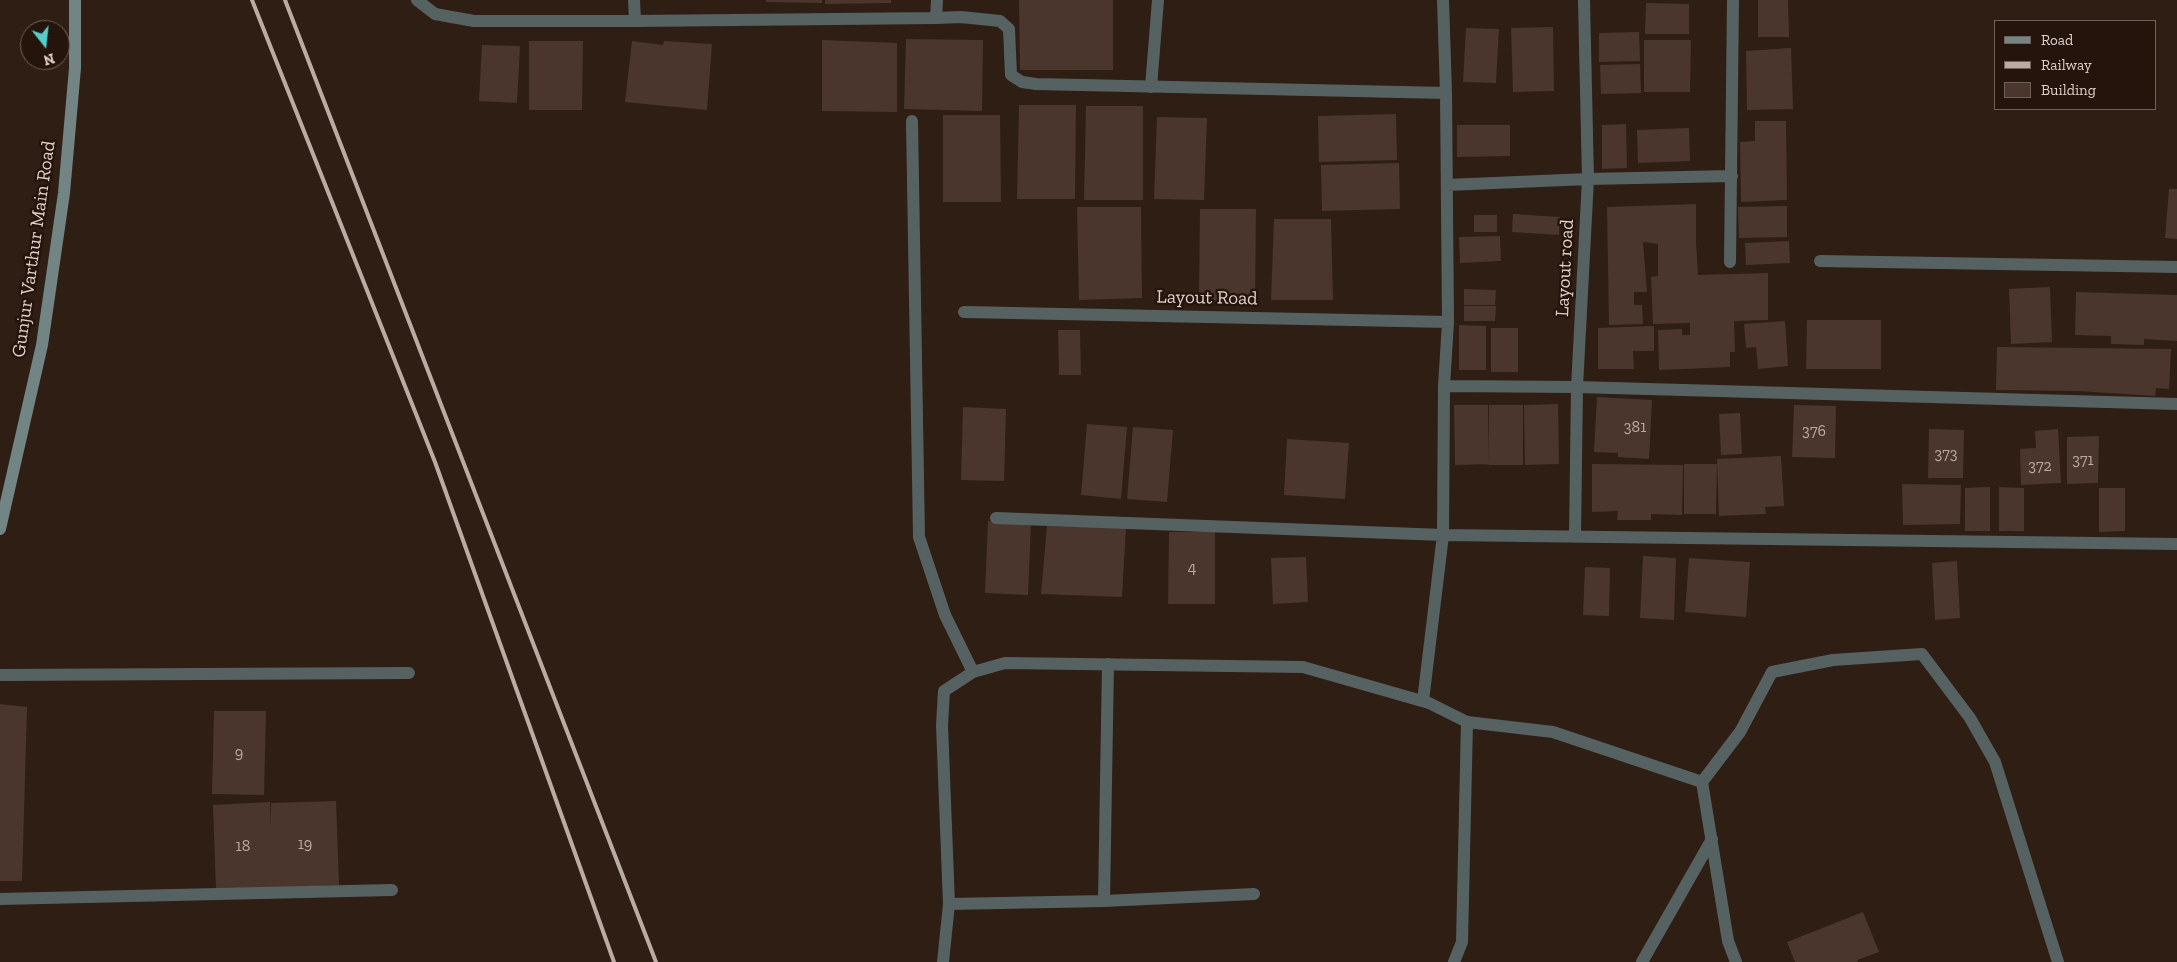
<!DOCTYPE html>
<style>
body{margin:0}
#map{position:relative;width:2177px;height:962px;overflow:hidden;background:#2f1e14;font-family:"Zilla Slab",serif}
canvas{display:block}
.legend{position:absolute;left:1994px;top:20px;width:162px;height:90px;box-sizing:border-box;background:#25140b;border:1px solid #6f6058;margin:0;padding:6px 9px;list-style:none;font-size:15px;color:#ded1cb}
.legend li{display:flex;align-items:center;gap:10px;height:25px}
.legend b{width:25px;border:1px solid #6f6058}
.north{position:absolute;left:20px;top:20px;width:50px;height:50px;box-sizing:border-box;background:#25140b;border:1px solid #6f6058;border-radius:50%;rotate:164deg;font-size:14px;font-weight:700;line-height:20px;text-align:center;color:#ded1cb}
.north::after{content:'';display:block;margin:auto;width:18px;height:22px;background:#53cdc9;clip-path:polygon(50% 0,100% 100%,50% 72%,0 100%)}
</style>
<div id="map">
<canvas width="2177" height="962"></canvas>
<ul class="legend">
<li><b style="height:6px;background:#728584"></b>Road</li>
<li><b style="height:6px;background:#baaca5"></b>Railway</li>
<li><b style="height:14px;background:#4a362c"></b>Building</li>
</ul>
<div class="north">N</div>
</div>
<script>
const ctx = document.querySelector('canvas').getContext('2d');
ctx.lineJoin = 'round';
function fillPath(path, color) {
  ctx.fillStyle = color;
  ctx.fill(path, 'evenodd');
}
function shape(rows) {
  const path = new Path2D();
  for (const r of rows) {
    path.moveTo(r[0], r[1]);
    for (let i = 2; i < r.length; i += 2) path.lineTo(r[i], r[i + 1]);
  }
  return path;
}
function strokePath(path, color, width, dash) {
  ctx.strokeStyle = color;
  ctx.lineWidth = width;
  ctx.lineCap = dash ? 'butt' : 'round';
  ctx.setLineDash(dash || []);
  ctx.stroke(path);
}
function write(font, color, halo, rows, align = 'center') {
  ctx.font = font + ' "Zilla Slab",serif';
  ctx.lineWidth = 5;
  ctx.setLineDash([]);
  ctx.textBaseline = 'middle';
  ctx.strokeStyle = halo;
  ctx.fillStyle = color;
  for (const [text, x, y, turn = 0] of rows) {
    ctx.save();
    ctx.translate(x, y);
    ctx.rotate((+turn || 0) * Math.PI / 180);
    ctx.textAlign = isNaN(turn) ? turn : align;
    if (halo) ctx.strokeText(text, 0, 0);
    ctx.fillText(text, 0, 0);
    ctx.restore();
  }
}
fillPath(shape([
 [766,0,822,0,822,3,766,2],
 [825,0,891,0,891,3,825,4],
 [1019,0,1113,0,1113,70,1020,70],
 [1758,0,1788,0,1789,37,1758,37],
 [1646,3,1689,4,1689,34,1645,34],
 [1553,27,1554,91,1513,92,1511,28],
 [1466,28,1499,29,1496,83,1463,82],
 [1639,32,1640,61,1599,62,1599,33],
 [906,39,983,40,982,111,904,109],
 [822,40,897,43,897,112,822,111],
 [1644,40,1691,40,1690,92,1644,92],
 [529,41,583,41,582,110,529,110],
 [632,41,663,45,664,41,712,44,707,110,625,102],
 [482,45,520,46,517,103,479,101],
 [1791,48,1793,109,1747,110,1746,51],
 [1640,64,1641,93,1601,94,1600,65],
 [1019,105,1076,105,1075,199,1017,199],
 [1086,106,1143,106,1143,200,1084,200],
 [1396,114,1397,160,1319,162,1318,116],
 [943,115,1000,115,1001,202,943,202],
 [1157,117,1207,118,1204,200,1154,199],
 [1755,121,1786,121,1787,200,1741,202,1740,142,1755,141],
 [1626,124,1627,168,1602,169,1602,125],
 [1457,125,1510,125,1510,156,1457,157],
 [1689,128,1690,161,1638,163,1637,130],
 [1399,163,1400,209,1322,211,1321,165],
 [2169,189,2177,189,2177,239,2165,238],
 [1696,204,1696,243,1684,242,1696,243,1698,275,1768,273,1768,320,1734,321,1735,352,1730,352,1730,367,1659,370,1658,330,1682,329,1682,335,1690,335,1690,323,1653,324,1651,277,1658,276,1658,244,1643,242,1647,292,1634,292,1634,305,1642,305,1643,324,1609,325,1607,207],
 [1787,206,1787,237,1739,238,1738,207],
 [1077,207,1141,207,1142,298,1079,300],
 [1200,209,1256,209,1255,304,1199,303],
 [1513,214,1560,217,1559,235,1512,232],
 [1474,215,1497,215,1497,232,1474,232],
 [1274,219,1331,219,1333,300,1271,300],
 [1500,236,1501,261,1460,263,1459,237],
 [1789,241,1790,263,1746,265,1745,243],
 [2050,287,2052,342,2011,344,2009,289],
 [1464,289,1496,290,1495,305,1464,305],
 [2076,292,2177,295,2177,341,2144,339,2144,345,2111,344,2111,336,2075,335],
 [1464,306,1496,306,1495,321,1464,321],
 [1807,320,1881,320,1881,369,1806,369],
 [1785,321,1788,366,1758,369,1756,347,1746,348,1744,324],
 [1459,325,1486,326,1486,370,1459,370],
 [1654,326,1654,351,1633,351,1634,369,1598,369,1598,328],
 [1491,328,1518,328,1518,372,1491,372],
 [1058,330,1080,330,1081,375,1059,375],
 [1997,347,2171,349,2169,389,2156,388,2155,396,2078,391,1996,390],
 [1597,397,1652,400,1649,459,1618,457,1618,453,1594,452],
 [1558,404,1559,464,1525,465,1524,405],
 [1454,405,1488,405,1489,464,1455,465],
 [1489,405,1523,405,1523,465,1489,465],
 [1794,405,1836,406,1835,458,1792,457],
 [963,407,1006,409,1004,481,961,480],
 [1740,413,1742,454,1721,455,1719,414],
 [1087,424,1127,427,1121,499,1081,495],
 [1133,427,1173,430,1167,502,1127,499],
 [1929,429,1964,430,1963,478,1928,478],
 [2058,429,2061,483,2021,485,2020,449,2036,448,2035,431],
 [2099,436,2098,483,2067,484,2067,437],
 [1287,439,1349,443,1345,499,1284,495],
 [1781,456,1784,506,1765,507,1766,514,1719,516,1717,459],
 [1592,464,1683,465,1682,515,1651,514,1651,520,1617,520,1618,511,1592,512],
 [1684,464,1717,464,1716,514,1684,514],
 [1902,484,1961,485,1960,524,1903,525],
 [1990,487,1990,531,1965,531,1965,488],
 [1999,487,2024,488,2024,531,1999,531],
 [2099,488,2125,488,2125,531,2099,532],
 [988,521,1031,523,1028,595,985,593],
 [1047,526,1126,527,1122,597,1041,594],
 [1169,532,1215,532,1215,604,1168,604],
 [1643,556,1676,558,1674,620,1640,618],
 [1306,557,1308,602,1273,604,1271,558],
 [1689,558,1750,562,1746,617,1685,612],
 [1957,561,1960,618,1935,620,1932,563],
 [1585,567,1610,568,1609,616,1583,615],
 [0,704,27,707,22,881,0,881],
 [214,711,266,711,264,795,212,794],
 [336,801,339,885,216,890,213,805,270,802,271,826,271,803],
 [1863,912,1879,952,1857,960,1858,962,1795,962,1787,942]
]), '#4a362c');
strokePath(shape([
 [1151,87,1158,0],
 [1104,901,1108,664],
 [949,904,1104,901,1254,894],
 [1454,962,1462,942,1467,722]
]), '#566261', 12);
strokePath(shape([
 [417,0,435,14,474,21,635,21],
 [634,0,635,21,936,18],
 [937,0,936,18,961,17,1000,21,1009,29,1011,75,1022,82,1036,84,1446,93],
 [912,121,919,537,945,615,973,672],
 [1447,185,1588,179,1732,176],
 [1820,261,2177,267],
 [1730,262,1733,0],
 [964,312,1448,322],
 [1444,386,1577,387,2177,404],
 [996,518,1443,535,2177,544],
 [1575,537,1577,387,1588,179,1584,0],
 [0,675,409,673],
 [1423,701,1443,535,1444,386,1448,322,1446,93,1443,0],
 [1702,782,1728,941,1736,962],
 [0,899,392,890],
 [943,962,949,904,942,725,944,691,973,672,1005,663,1303,667,1429,703,1467,722,1553,732,1702,782,1740,732,1772,672,1833,660,1922,654,1970,718,1995,762,2058,962],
 [1642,962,1712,839]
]), '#566261', 12);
strokePath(shape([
 [0,529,42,345,64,193,75,68,75,0]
]), '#728584', 12);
strokePath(shape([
 [252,0,435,462,614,962],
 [285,0,656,962]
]), '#baaca5', 4);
write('16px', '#b9aaa3', null, [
 ["381",1635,427],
 ["376",1814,431],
 ["373",1946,454],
 ["371",2083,460],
 ["372",2040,466],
 ["4",1192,568],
 ["9",239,753],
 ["19",305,844],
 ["18",243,846]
]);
write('19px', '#ded1cb', '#25140b', [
 ["Gunjur Varthur Main Road",34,249,-82],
 ["Layout road",1565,268,-87],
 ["Layout Road",1207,298,1]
]);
</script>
